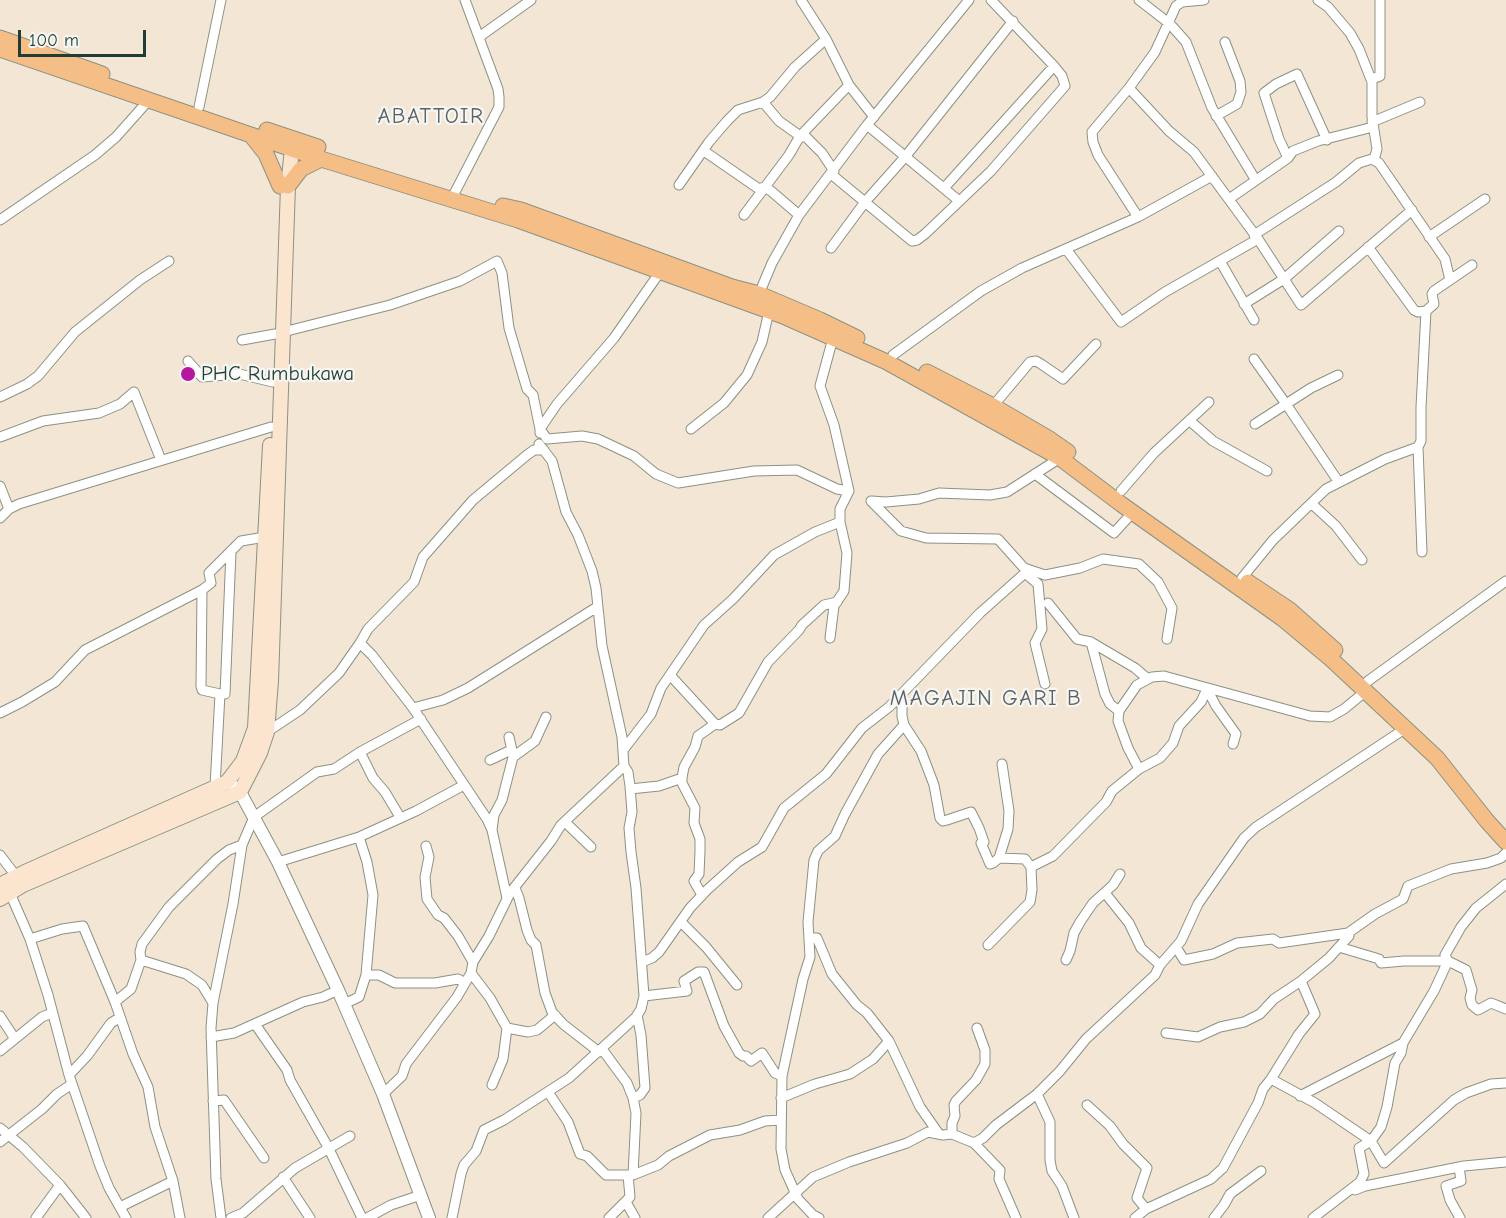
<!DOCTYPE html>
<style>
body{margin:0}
#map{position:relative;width:1506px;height:1218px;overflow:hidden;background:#f4e6d4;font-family:"Comic Neue",sans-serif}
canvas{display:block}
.scale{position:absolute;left:18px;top:30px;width:128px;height:27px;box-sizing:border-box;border:3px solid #1f3d34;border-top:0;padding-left:8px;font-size:18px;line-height:21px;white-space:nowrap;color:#1f3d34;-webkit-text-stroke:4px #f6f6f2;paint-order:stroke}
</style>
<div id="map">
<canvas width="1506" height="1218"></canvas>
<div class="scale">100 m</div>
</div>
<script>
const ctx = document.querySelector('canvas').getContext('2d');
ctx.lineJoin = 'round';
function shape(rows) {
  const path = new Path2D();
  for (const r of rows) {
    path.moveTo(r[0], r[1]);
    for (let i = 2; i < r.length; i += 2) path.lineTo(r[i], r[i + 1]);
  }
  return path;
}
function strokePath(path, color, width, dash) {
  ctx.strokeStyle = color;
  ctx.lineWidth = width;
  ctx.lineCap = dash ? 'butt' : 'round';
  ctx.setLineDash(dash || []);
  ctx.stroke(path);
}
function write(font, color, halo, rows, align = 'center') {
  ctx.font = font + ' "Comic Neue",sans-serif';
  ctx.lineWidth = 4.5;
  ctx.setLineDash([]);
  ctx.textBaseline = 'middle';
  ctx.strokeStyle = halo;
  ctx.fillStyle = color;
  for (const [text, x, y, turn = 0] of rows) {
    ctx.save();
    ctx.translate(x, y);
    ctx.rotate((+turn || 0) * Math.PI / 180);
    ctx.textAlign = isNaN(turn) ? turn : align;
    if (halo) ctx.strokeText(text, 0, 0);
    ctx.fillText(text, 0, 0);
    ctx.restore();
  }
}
const minor = shape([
 [801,0,826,39,849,85,874,117],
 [1139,0,1170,24,1186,42,1212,108,1255,179],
 [1318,0,1328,7,1350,33,1359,49,1372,82,1372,117,1377,149,1374,160],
 [479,37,531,0],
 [1372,79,1380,76,1380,0],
 [1129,88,1169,131,1194,152,1258,239,1284,279,1244,304],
 [763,102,779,121,800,136,806,137,822,153,834,171],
 [199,107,221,0],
 [1216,116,1237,104,1241,92,1240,81,1225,42],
 [1372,122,1420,102],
 [867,125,958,200],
 [704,151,759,189,764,187,771,191,799,215],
 [1288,158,1279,139,1264,93,1276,84,1297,74,1327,140],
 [831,174,912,241,917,240,925,234,991,171,1065,86,1062,76,1054,66,991,0],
 [679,185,709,142,727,121,738,110,763,102,770,97,795,67,826,39],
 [945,187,1054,66],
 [454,194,499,107,499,97,498,89,465,0],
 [1229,199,1288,158,1293,151,1318,141,1373,127],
 [744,215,789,155,800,136,849,85],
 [1138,217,1098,155,1093,142,1092,132,1129,88,1155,52,1176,6,1182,2,1204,0],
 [0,220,95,155,116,137,148,101],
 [1339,231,1284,279,1301,305,1412,210],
 [1254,235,1336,182,1359,163,1372,159,1379,163,1445,259,1450,280],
 [1429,237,1485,199],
 [1368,247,1414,310,1418,312,1426,311],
 [831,248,865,202,905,157,1013,21],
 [1066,249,1121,322,1165,292,1258,239],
 [1220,261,1254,320],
 [759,294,772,263,799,215,867,125,969,0],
 [283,332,390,305,460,281,497,261,502,273,509,328,527,389,533,395,540,429,547,439,582,436,598,439,634,456,656,474,678,483,754,471,797,470,837,489,849,491],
 [242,340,275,334],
 [893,355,981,291,1022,268,1138,217,1212,176],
 [1254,359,1286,404,1338,481],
 [188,361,202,377,239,374,273,382],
 [0,397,27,384,38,376,75,332,140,280,169,261],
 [993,406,1030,362,1036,361,1041,364,1063,379,1096,344],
 [1190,421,1213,441,1267,471],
 [1255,424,1311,388,1338,375],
 [691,429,724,403,747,375,762,342,769,311],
 [540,433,540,429,557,404,614,338,660,272],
 [0,437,43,421,99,413,120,404,134,392,161,460],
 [1418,447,1422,552],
 [1035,474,1114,533,1133,512],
 [0,486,9,509],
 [1121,491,1154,453,1209,402],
 [871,501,901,531,926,538,998,539,1024,568,1045,575,1080,568,1103,559,1139,564,1158,582,1172,608,1167,639],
 [871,501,886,502,919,499,939,493,990,495,1007,492,1060,458],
 [1312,504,1336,526,1362,560],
 [0,518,9,509,19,504,271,427],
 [1025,570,1025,573,1038,584,1042,629,1035,643,1045,684],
 [1242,578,1273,540,1326,489,1385,459,1418,447,1421,441,1421,407,1426,311,1434,304,1432,294,1434,291,1472,265],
 [202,590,201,686,202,690,220,694],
 [1048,603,1077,639,1091,642,1135,668,1148,679],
 [830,638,834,606,844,591,847,553,840,522,840,509,849,491,834,425,820,386,833,338],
 [1091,642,1105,694,1110,704,1119,711],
 [360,643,372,655,413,708,487,819,492,830,507,898],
 [670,675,715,724,720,725,739,713,768,662,799,630,802,625,824,605,837,602],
 [1368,681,1506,581],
 [1207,689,1216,706,1236,734,1233,744],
 [902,695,902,716,904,725,921,751,934,785,940,818,943,821,947,820,971,812,979,828,984,842,981,843,990,864,993,863,999,858],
 [413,708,443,700,468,688,597,607],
 [0,713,22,702,55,682,85,650,202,590,211,583,209,573,241,541,265,537],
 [267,732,300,710,339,673,360,643,368,629,414,582,423,557,473,500,527,455,534,450,544,450],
 [509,737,513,755],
 [624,749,651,714,661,688,704,625,733,599,774,555,815,532,840,522],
 [360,752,373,778,385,792,400,817],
 [490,760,511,750],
 [1002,764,1009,811,1008,829,999,858,1025,859,1031,867],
 [1139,769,1128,748,1118,721,1119,711,1137,685,1152,677,1164,676,1310,716,1330,717,1344,709,1366,691],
 [215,787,220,694,225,694,231,552],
 [630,789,659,786,682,778],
 [565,822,591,847],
 [492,830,494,815,502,800,513,757,535,741,546,717],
 [426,846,429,857,425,877,427,899,438,915,444,918,458,936,473,962],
 [0,855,16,876],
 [278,862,359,837,416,811,464,785],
 [515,888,519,898,527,930,531,940,536,945,545,993,552,1012,563,1024,599,1052],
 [10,893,30,939,48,995,69,1075,100,1166,109,1188,126,1218],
 [1105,893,1129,923,1141,948,1160,965],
 [702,895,694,881,699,874,700,851,700,839,694,823,695,808,682,783,682,778,684,767,695,747,698,736,715,724],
 [681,922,706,947,737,985],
 [809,938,817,938,832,974,857,1005,867,1013,889,1041,920,1107,939,1134],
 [30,939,62,929,83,926,115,1002,133,1054,148,1087,155,1127,173,1181,180,1218],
 [988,945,1030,902,1032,890,1031,867,1053,856,1106,802,1112,791,1139,769,1160,758,1173,743,1179,726,1201,702,1207,689],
 [1176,947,1184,960,1213,954,1237,943,1273,939,1279,943,1348,933,1375,914,1403,899,1408,886,1451,869,1487,863,1501,858,1506,853],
 [1339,947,1379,959,1381,963,1404,961,1448,961,1466,970,1472,990,1470,998,1472,1005,1478,1010,1491,1003,1506,1009],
 [141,960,186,974,202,985,213,1003],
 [1066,960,1070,951,1074,933,1080,922,1093,903,1113,885,1120,874],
 [642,962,652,958,659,952,690,908,707,890,738,862,762,847,784,808,826,774,862,728,889,707,980,613,1025,573],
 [471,973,490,998,507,1028,528,1032,537,1030,555,1015],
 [366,975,379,975,395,983,435,983,458,979,465,983],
 [644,996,687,991,684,981,698,972,704,972,724,1026,739,1053,743,1056,746,1056,751,1061,762,1053,775,1073,782,1076],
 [115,1002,131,989,141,960,140,952,142,944,169,907,217,859,229,850,242,845],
 [344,1004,359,997,366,975,373,895,367,862,359,837],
 [0,1016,15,1039],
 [255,1024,287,1070,290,1080,328,1147,362,1218],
 [1166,1033,1198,1037,1220,1027,1244,1022,1260,1014,1274,999,1301,981,1329,958,1349,936,1348,933],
 [211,1037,234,1033,303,1002,323,997,338,990],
 [602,1049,627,1083,633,1098,636,1113,633,1175,628,1175,630,1197,609,1218],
 [0,1051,42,1017,52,1013],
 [69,1075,87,1056,111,1023,119,1018],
 [1271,1079,1315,1103,1371,1141,1384,1163,1454,1100,1466,1093,1491,1084,1506,1083],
 [492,1085,503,1059,507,1028],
 [548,1092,568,1122,580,1154,587,1156,606,1175,628,1175],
 [383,1094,402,1076,406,1064,457,997,471,973,473,962,489,936,510,893,551,841,561,825,624,766],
 [1037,1094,1050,1122,1050,1160,1052,1171,1062,1186,1074,1218],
 [1300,1096,1403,1043],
 [633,1098,640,1095,645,1088,641,1035,637,1015],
 [781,1098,815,1084,850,1074,873,1059,889,1041],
 [213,1101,224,1100,264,1158],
 [1087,1105,1110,1126,1123,1144,1147,1168,1137,1198,1146,1209],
 [0,1128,23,1147,60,1185,86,1218],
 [952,1134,952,1123,955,1116,954,1105,956,1101,976,1080,985,1064,985,1050,977,1028],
 [0,1142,42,1109,57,1094,72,1084],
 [974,1143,1000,1170,999,1179,1016,1218],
 [1459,1167,1461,1181,1446,1186,1450,1200,1460,1218],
 [633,1175,658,1165,669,1156,710,1135,740,1130,765,1121,781,1120],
 [283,1177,310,1218],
 [1355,1190,1365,1186,1464,1166,1506,1162],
 [626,1202,635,1218],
 [120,1207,173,1181],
 [36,1218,60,1185],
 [221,1218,216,1179,211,1028,213,1003,233,904,242,845,254,817,317,772,334,769,360,752,421,719],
 [231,1218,243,1213,295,1168,350,1136],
 [367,1218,391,1205,421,1195],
 [452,1218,461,1174,464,1165,476,1151,484,1130,504,1120,569,1078,636,1017,641,1009,644,996,636,888,631,852,629,828,632,812,630,786,628,772,624,766,622,737,602,646,596,588,592,571,578,535,566,512,552,461,539,444],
 [768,1218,813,1177,849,1162,907,1143,928,1132,943,1135,952,1134,974,1143,983,1138,996,1125,1037,1094,1060,1071,1086,1039,1155,975,1160,965,1181,941,1198,904,1244,838,1256,827,1406,728],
 [819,1218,813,1215,798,1199,785,1170,781,1149,782,1076,803,979,810,957,808,922,814,860,818,851,835,836,845,814,878,754,904,725],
 [1135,1218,1146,1209,1211,1179,1223,1168,1258,1103,1263,1089,1271,1079,1299,1034,1315,1014,1301,981],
 [1214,1218,1224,1205,1230,1194,1261,1171],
 [1313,1218,1360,1182,1364,1174,1359,1148,1371,1141,1381,1127,1387,1107,1395,1063,1401,1053,1403,1043,1434,991,1448,961,1445,955,1461,927,1476,908,1506,884]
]);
const tertiary = shape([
 [233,786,240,792,278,862,338,990,383,1094,429,1218]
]);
const secondary = shape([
 [0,885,25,872,227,782,243,761,255,728,270,445],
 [0,899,23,885,240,792,260,753,267,732,271,681,288,186,293,140]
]);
const primary = shape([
 [0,38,102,74],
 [0,49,321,159,518,220,783,316,887,362,1060,458,1121,504,1283,619,1331,659,1437,758,1487,821,1506,842],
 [267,130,318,147],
 [251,135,266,154,280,186],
 [288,186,301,169,321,159],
 [503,206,521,210,732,287,759,294,820,320,857,338],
 [927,372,993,406,1048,438,1068,452],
 [1248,582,1290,610,1335,650]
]);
strokePath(minor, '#8a9284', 11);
strokePath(tertiary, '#8a9284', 14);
strokePath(secondary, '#8a9284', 16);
strokePath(primary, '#8a9284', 17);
strokePath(minor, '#fff', 9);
strokePath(tertiary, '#fff', 12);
strokePath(secondary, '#fbe5cf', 14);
strokePath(primary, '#f6be87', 15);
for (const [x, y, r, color] of [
 [188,374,8,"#b5179e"]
]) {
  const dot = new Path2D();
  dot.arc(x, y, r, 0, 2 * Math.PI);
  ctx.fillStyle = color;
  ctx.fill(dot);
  strokePath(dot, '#f6f6f2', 2);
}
write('21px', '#1f3d34', '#f6f6f2', [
 ["PHC Rumbukawa",201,374]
], 'left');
ctx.letterSpacing = '1.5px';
write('22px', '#5b6066', '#f6f6f2', [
 ["ABATTOIR",431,117],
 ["MAGAJIN GARI B",986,699]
]);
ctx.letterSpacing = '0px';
</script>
